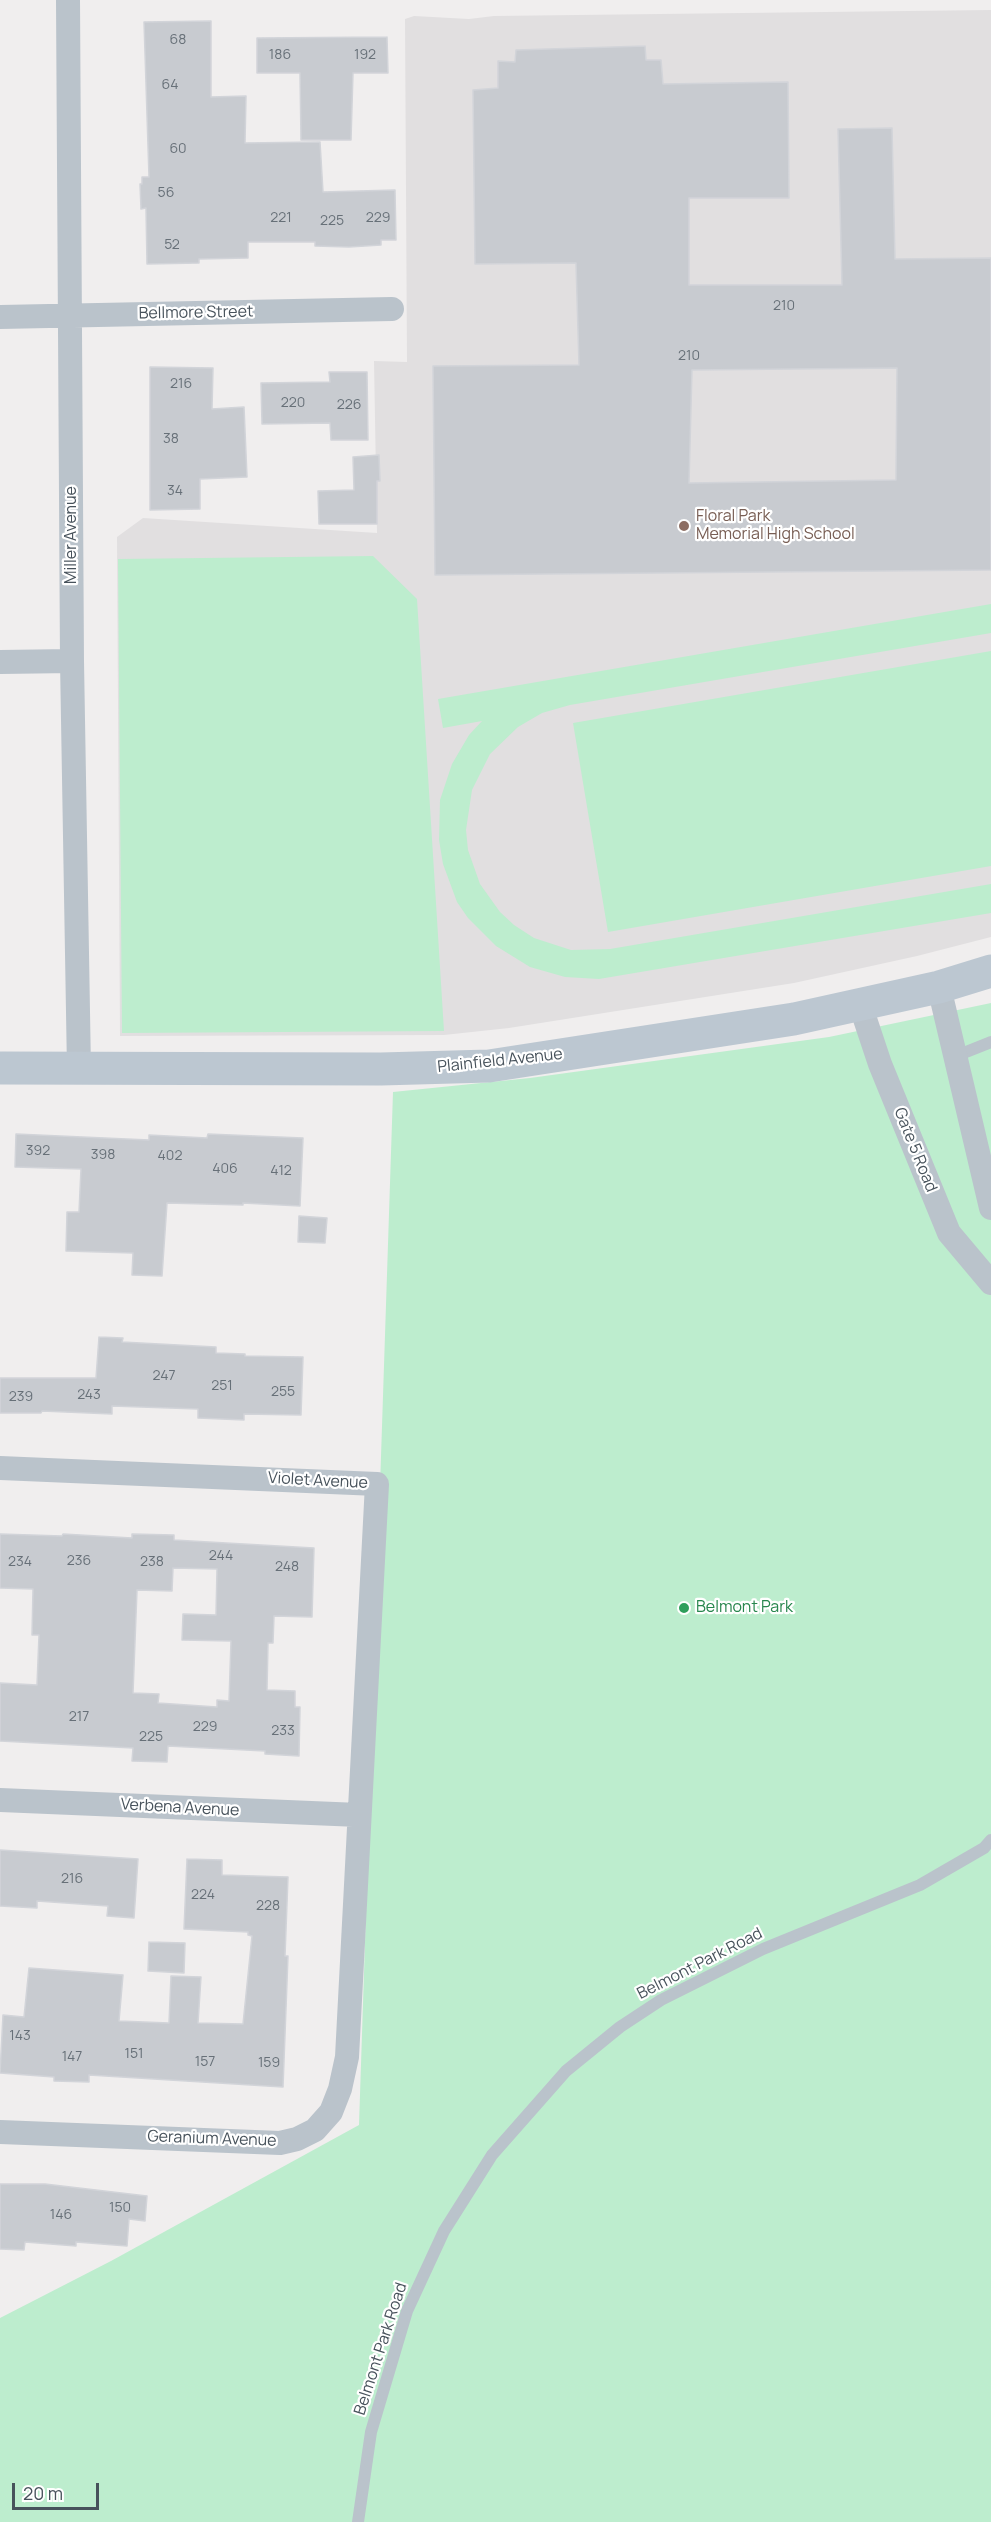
<!DOCTYPE html>
<style>
body{margin:0}
#map{position:relative;width:991px;height:2522px;overflow:hidden;background:#f0eeee;font-family:Manrope,sans-serif}
canvas{display:block}
.scale{position:absolute;left:12px;top:2483px;width:87px;height:27px;box-sizing:border-box;border:3px solid #47525b;border-top:0;padding-left:8px;font-size:18px;line-height:21px;white-space:nowrap;color:#47525b;-webkit-text-stroke:4px #fff;paint-order:stroke}
</style>
<div id="map">
<canvas width="991" height="2522"></canvas>
<div class="scale">20 m</div>
</div>
<script>
const ctx = document.querySelector('canvas').getContext('2d');
ctx.lineJoin = 'round';
function fillPath(path, color) {
  ctx.fillStyle = color;
  ctx.fill(path, 'evenodd');
}
function shape(rows) {
  const path = new Path2D();
  for (const r of rows) {
    path.moveTo(r[0], r[1]);
    for (let i = 2; i < r.length; i += 2) path.lineTo(r[i], r[i + 1]);
  }
  return path;
}
function strokePath(path, color, width, dash) {
  ctx.strokeStyle = color;
  ctx.lineWidth = width;
  ctx.lineCap = dash ? 'butt' : 'round';
  ctx.setLineDash(dash || []);
  ctx.stroke(path);
}
function write(font, color, halo, rows, align = 'center') {
  ctx.font = font + ' Manrope,sans-serif';
  ctx.lineWidth = 4.5;
  ctx.setLineDash([]);
  ctx.textBaseline = 'middle';
  ctx.strokeStyle = halo;
  ctx.fillStyle = color;
  for (const [text, x, y, turn = 0] of rows) {
    ctx.save();
    ctx.translate(x, y);
    ctx.rotate((+turn || 0) * Math.PI / 180);
    ctx.textAlign = isNaN(turn) ? turn : align;
    if (halo) ctx.strokeText(text, 0, 0);
    ctx.fillText(text, 0, 0);
    ctx.restore();
  }
}
fillPath(shape([
 [991,10,991,937,917,956,794,983,509,1028,444,1035,120,1036,117,537,143,518,377,533,374,361,407,362,405,19,414,16,469,19,494,16]
]), '#e1dfe0');
fillPath(shape([
 [373,556,417,599,444,1031,122,1033,118,559],
 [991,604,991,633,570,705,542,713,518,727,490,754,472,790,466,830,468,850,480,884,500,912,514,925,534,938,571,950,610,949,991,884,991,913,599,979,565,977,530,967,496,946,468,918,457,902,443,864,439,840,440,800,452,764,469,735,482,721,443,728,438,699],
 [991,651,991,866,608,932,573,723],
 [991,1003,991,2522,0,2522,0,2318,111,2261,359,2125,393,1092,530,1078,829,1037]
]), '#bdedce');
const building = shape([
 [211,21,211,97,246,96,245,143,320,142,323,192,395,190,396,240,381,240,381,245,349,247,315,246,315,242,248,242,248,258,199,259,199,263,147,264,146,208,141,209,140,184,142,184,142,177,149,177,144,22,211,21],
 [387,37,388,73,353,73,351,140,301,140,300,73,257,73,257,38,387,37],
 [645,46,646,60,661,60,663,84,788,82,789,198,689,198,689,285,842,285,838,129,892,128,895,259,991,258,991,570,435,575,433,366,579,365,576,263,475,264,473,90,498,88,498,61,515,62,516,50,645,46],
 [897,368,896,480,689,483,692,370,897,368],
 [150,367,213,368,212,409,244,407,247,477,200,479,200,509,150,510,150,367],
 [329,372,367,372,368,440,331,440,330,423,262,424,261,383,330,382,329,372],
 [379,455,380,481,377,481,377,524,319,524,318,491,354,490,353,457,379,455],
 [16,1134,149,1140,149,1135,207,1138,208,1134,303,1138,300,1206,243,1203,243,1205,167,1203,162,1276,132,1275,133,1253,66,1251,67,1212,79,1212,81,1169,15,1167,16,1134],
 [299,1216,327,1218,325,1243,298,1242,299,1216],
 [99,1337,123,1338,122,1342,216,1347,216,1353,245,1354,245,1356,303,1357,301,1415,244,1414,244,1420,198,1418,198,1409,112,1406,112,1414,42,1411,41,1413,0,1413,0,1378,96,1378,99,1337],
 [0,1534,62,1536,63,1534,132,1538,132,1534,174,1535,174,1540,314,1548,312,1617,274,1616,273,1643,268,1643,267,1690,295,1691,295,1707,300,1707,299,1756,265,1754,265,1751,168,1746,167,1762,132,1761,133,1748,0,1741,0,1683,37,1685,39,1635,32,1635,33,1589,0,1588,0,1534],
 [173,1568,217,1569,216,1615,183,1614,182,1640,231,1641,229,1701,217,1700,217,1707,158,1703,159,1694,133,1693,137,1590,172,1591,173,1568],
 [0,1850,138,1859,134,1918,107,1916,108,1906,37,1901,37,1908,0,1906,0,1850],
 [187,1859,222,1860,222,1875,288,1877,285,1956,288,1956,283,2087,89,2075,89,2082,54,2081,54,2077,0,2073,3,2015,24,2017,29,1968,123,1975,119,2021,169,2023,171,1976,201,1977,198,2023,243,2024,252,1936,248,1935,248,1932,184,1929,187,1859],
 [149,1942,185,1943,184,1973,148,1971,149,1942],
 [0,2184,45,2184,147,2196,145,2221,129,2219,127,2246,76,2242,76,2246,25,2242,24,2250,0,2249,0,2184]
]);
fillPath(building, '#c8cbd0');
strokePath(building, '#d2d4d9', 1.5);
strokePath(shape([
 [956,1056,991,1042],
 [358,2522,371,2432,407,2311,444,2231,492,2155,566,2071,620,2027,661,2000,763,1949,920,1885,984,1848,991,1840]
]), '#bac3cb', 12);
strokePath(shape([
 [68,0,72,661,79,1070],
 [0,317,392,309],
 [0,662,72,661],
 [939,987,991,1208],
 [860,1004,880,1064,949,1233,991,1283],
 [0,1468,377,1484,347,2057,340,2089,331,2112,315,2130,297,2139,280,2143,0,2132],
 [0,1800,359,1815]
]), '#bac3cb', 24);
strokePath(shape([
 [0,1068,381,1069,489,1066,794,1019,939,987,991,971]
]), '#bcc7d1', 33);
for (const [x, y, r, color] of [
 [684,526,6,"#8d6e63"],
 [684,1608,6,"#2e9e5b"]
]) {
  const dot = new Path2D();
  dot.arc(x, y, r, 0, 2 * Math.PI);
  ctx.fillStyle = color;
  ctx.fill(dot);
  strokePath(dot, '#fff', 2);
}
write('14px', '#677078', null, [
 ["68",178,40],
 ["186",280,55],
 ["192",365,55],
 ["64",170,85],
 ["60",178,149],
 ["56",166,193],
 ["221",281,218],
 ["229",378,218],
 ["225",332,221],
 ["52",172,245],
 ["210",784,306],
 ["210",689,356],
 ["216",181,384],
 ["220",293,403],
 ["226",349,405],
 ["38",171,439],
 ["34",175,491],
 ["392",38,1151],
 ["398",103,1155],
 ["402",170,1156],
 ["406",225,1169],
 ["412",281,1171],
 ["247",164,1376],
 ["251",222,1386],
 ["255",283,1392],
 ["243",89,1395],
 ["239",21,1397],
 ["244",221,1556],
 ["236",79,1561],
 ["234",20,1562],
 ["238",152,1562],
 ["248",287,1567],
 ["217",79,1717],
 ["229",205,1727],
 ["233",283,1731],
 ["225",151,1737],
 ["216",72,1879],
 ["224",203,1895],
 ["228",268,1906],
 ["143",20,2036],
 ["151",134,2054],
 ["147",72,2057],
 ["157",205,2062],
 ["159",269,2063],
 ["150",120,2208],
 ["146",61,2215]
]);
write('16px', '#47525b', '#fff', [
 ["Bellmore Street",196,313,-1],
 ["Miller Avenue",72,535,-90],
 ["Plainfield Avenue",500,1061,-6],
 ["Gate 5 Road",915,1150,68],
 ["Violet Avenue",318,1481,3],
 ["Verbena Avenue",180,1808,3],
 ["Belmont Park Road",700,1964,-27],
 ["Geranium Avenue",212,2139,2],
 ["Belmont Park Road",381,2349,-72]
]);
write('16px', '#785e54', '#fff', [
 ["Floral Park",696,517],
 ["Memorial High School",696,535]
], 'left');
write('16px', '#27864d', '#fff', [
 ["Belmont Park",696,1608]
], 'left');
</script>
